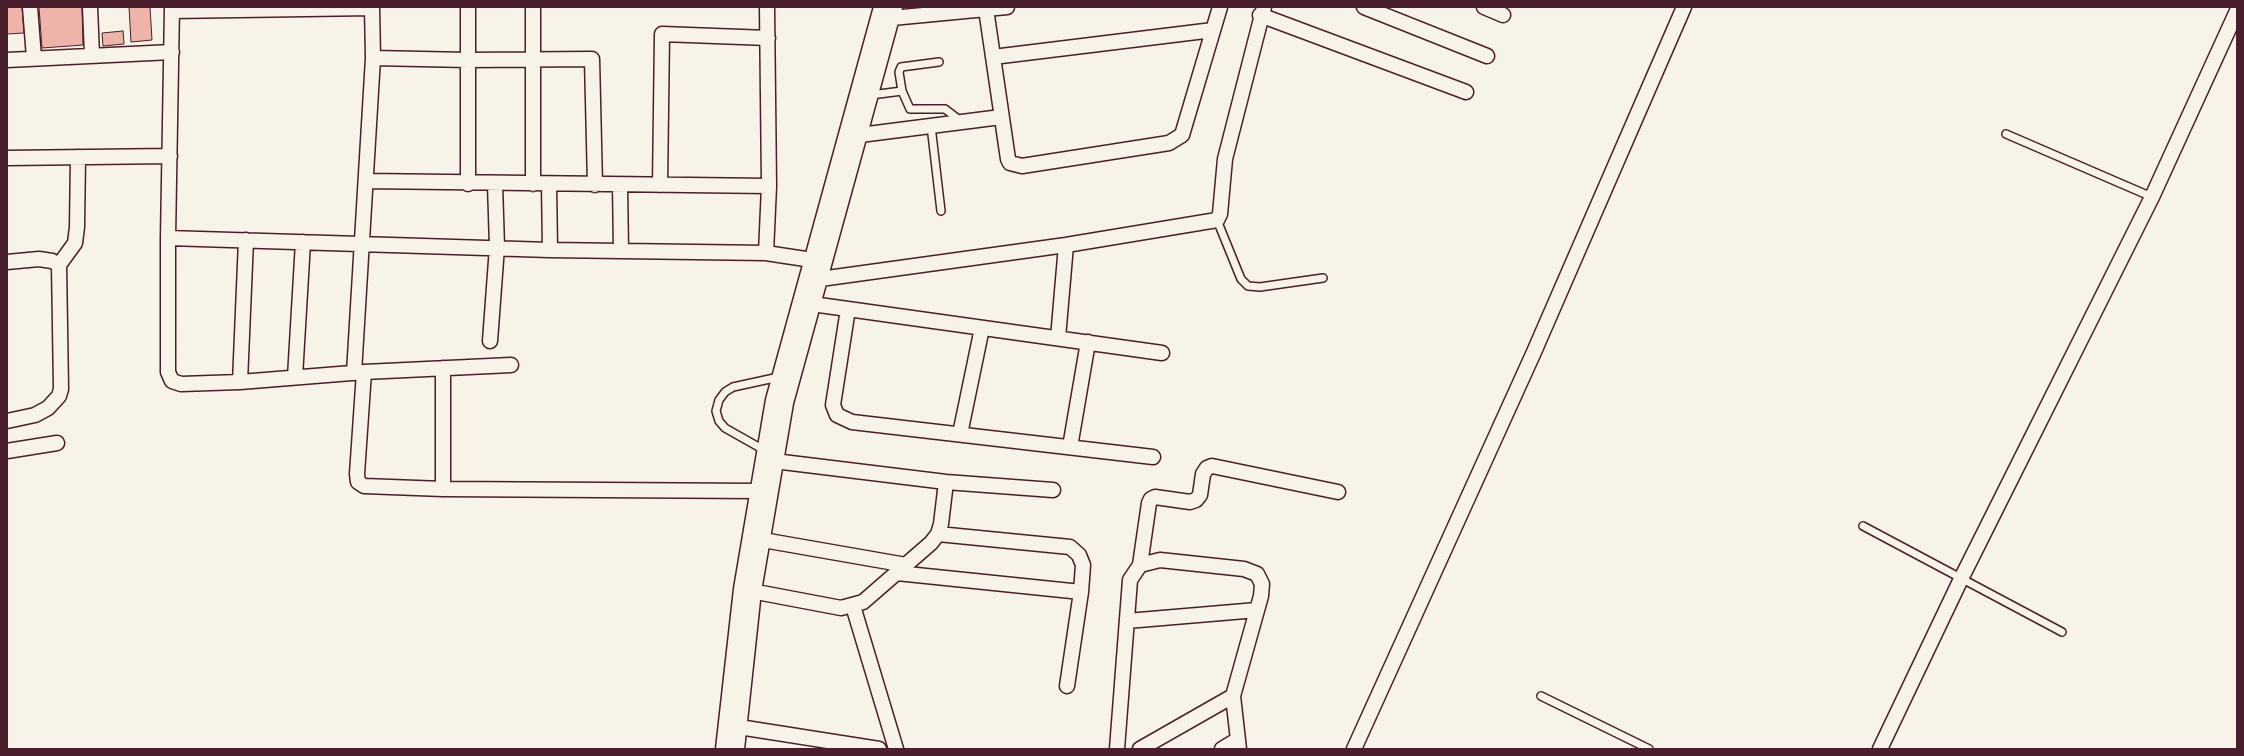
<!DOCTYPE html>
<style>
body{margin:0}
#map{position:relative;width:2244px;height:756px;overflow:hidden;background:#f7f3e8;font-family:"Indie Flower",sans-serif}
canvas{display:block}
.frame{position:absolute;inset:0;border:8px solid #4a1f2b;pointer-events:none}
</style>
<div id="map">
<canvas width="2244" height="756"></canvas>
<div class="frame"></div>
</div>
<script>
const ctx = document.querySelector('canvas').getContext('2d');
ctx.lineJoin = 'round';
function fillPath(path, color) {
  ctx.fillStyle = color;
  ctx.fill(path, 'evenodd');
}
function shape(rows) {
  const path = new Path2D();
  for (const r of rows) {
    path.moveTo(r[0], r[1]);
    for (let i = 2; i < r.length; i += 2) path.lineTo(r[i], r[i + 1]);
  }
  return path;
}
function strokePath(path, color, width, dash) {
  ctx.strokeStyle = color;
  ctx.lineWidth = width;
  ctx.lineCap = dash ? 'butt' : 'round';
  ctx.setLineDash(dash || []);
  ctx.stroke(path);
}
const building = shape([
 [7,7,22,7,24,33,7,34,7,7],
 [39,7,82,7,83,45,42,48,39,7],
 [129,7,150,7,152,40,131,42,129,7],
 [123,31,124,44,103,46,102,33,123,31]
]);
fillPath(building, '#eeb4aa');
strokePath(building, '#4a1f2b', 1);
const service = shape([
 [939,62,901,67,899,72,902,91,910,109,945,109,962,122],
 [871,95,902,91],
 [931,126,941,211],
 [2006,134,2152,197],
 [1217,220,1241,279,1248,286,1260,287,1323,278],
 [764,450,725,428,719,421,716,411,719,400,725,392,733,387,779,377],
 [1863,526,2062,632],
 [1541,696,1649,749]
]);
const minor = shape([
 [30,7,34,58],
 [90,7,92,55],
 [172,7,168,238,168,372,172,381,181,384,240,382,364,372,511,365],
 [468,7,468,184],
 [533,7,533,184],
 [1364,7,1487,56],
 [1484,7,1503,15],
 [986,9,1008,159,1010,163,1022,166,1169,143,1182,135,1220,7],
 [172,11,372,8],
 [1260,15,1466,92],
 [892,18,1007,7],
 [993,57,1213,30],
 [373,58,468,60,592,59,595,185],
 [7,60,172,52],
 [860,135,1001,117],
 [7,158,170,156],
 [366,181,769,186],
 [549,184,550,250],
 [620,185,621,251],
 [660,185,662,34,768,38],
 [168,238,550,250,766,253,769,186,767,7],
 [766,253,812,260],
 [7,262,39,259,52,261,59,265,61,389,59,396,48,408,35,415,7,421],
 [59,265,75,243,77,227,78,157],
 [813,280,1066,245,1217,220,1220,214,1225,159,1264,7],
 [805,303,1162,353],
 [848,309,833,405,837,415,852,422,1153,457],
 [1058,338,1066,245],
 [490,341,497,247,495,184],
 [364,372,357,474,358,482,364,486,443,489,758,491],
 [354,373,373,58,372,7],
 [295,377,303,242],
 [240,382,246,240],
 [960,434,982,328],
 [1070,447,1088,342],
 [7,451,57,443],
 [766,460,946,482,1053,490],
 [443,489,443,368],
 [938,534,1070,547,1079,555,1083,565,1081,592,1067,686],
 [763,540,906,565],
 [1140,565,1149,503,1151,499,1155,497,1190,502,1196,500,1200,495,1203,474,1207,468,1212,466,1338,492],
 [897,573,1081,592],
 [746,590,841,608,863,602,931,543,938,534,941,524,946,482],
 [853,606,896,749],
 [1127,621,1257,610],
 [739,727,879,749],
 [723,749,741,589,773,400,881,7],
 [737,749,754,591,786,403,895,7],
 [1117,749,1130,580,1140,565,1160,560,1244,569,1257,574,1262,584,1261,596,1233,696,1239,749],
 [1140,749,1233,696],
 [1222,749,1237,740],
 [1354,749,1534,352,1684,7],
 [1880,749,1961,579,2152,197,2237,11]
]);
strokePath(service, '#4a1f2b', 10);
strokePath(minor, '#4a1f2b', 17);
strokePath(service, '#f7f3e8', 7);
strokePath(minor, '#f7f3e8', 14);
</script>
